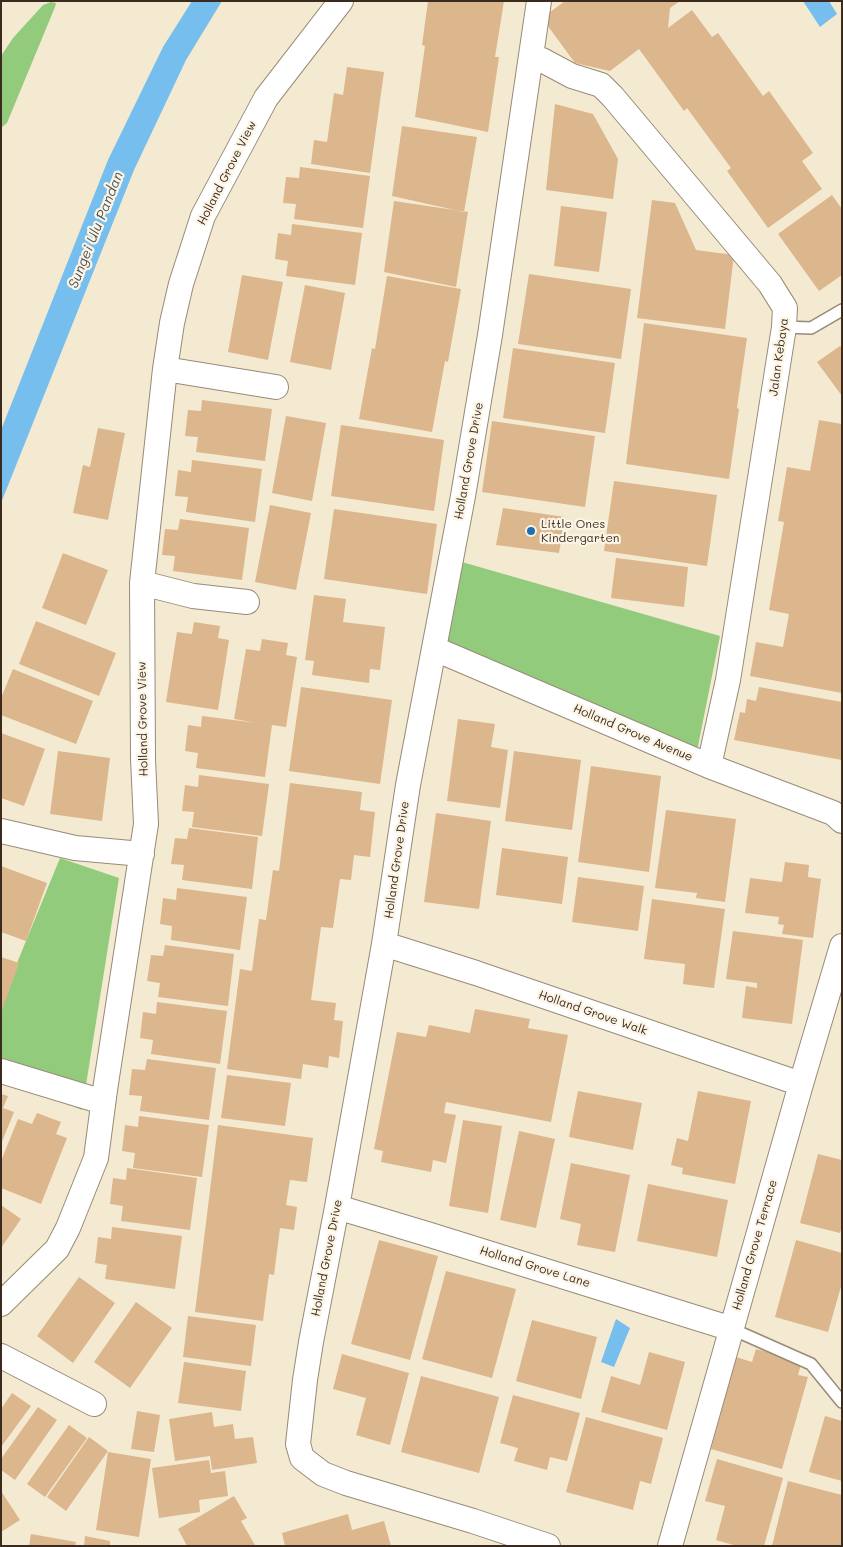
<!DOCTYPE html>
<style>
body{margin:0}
#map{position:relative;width:843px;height:1547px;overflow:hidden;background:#f4ead1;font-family:Mali,sans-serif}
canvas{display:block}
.frame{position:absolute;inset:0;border:2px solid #3b2a1e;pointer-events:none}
</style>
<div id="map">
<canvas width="843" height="1547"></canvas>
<div class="frame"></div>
</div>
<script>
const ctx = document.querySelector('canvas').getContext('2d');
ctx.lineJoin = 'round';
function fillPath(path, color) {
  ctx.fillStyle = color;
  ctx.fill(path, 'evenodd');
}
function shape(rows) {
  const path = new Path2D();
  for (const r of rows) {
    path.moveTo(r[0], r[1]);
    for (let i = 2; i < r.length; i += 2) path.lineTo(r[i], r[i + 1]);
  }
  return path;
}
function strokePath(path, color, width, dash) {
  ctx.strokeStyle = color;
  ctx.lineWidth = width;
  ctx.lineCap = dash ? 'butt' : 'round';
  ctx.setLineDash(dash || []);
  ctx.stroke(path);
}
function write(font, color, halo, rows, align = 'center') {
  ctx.font = font + ' Mali,sans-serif';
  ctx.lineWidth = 4.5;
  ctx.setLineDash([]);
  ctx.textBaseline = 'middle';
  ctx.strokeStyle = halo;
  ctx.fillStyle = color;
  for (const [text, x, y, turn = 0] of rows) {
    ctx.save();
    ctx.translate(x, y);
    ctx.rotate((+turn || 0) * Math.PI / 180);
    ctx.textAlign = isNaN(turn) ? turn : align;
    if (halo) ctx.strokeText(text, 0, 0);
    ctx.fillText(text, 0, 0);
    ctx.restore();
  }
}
fillPath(shape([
 [51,2,56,3,55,7,7,123,1,128,1,56,13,38,43,5],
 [441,556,720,636,697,751,425,642],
 [60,858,119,878,82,1110,1,1076,1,1002]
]), '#93cb7d');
fillPath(shape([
 [192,1,222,1,186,60,134,170,1,503,1,430,108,160,163,47],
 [803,1,829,1,837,14,820,27],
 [616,1319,630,1328,614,1367,601,1362]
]), '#75beed');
fillPath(shape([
 [428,1,504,1,495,57,499,57,488,132,415,117,425,46,422,45],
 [565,1,680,1,670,8,668,28,692,10,712,37,718,33,763,96,769,91,813,153,802,161,822,189,768,228,727,171,731,168,687,108,684,111,639,49,610,71,575,63,542,18],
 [347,67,384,72,370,173,311,164,314,140,327,142,334,93,343,95],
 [555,104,593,114,618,159,613,199,546,190],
 [402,126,477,137,464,212,392,196],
 [300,167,370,176,363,228,294,219,296,204,283,203,284,194,286,177,299,178],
 [832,195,842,209,842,275,819,291,778,234],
 [652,200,675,203,696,250,734,255,725,329,637,318],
 [394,201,468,212,456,287,384,272],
 [561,206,607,212,599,272,554,266],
 [292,224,362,233,355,285,286,276,288,261,275,259,276,250,278,233,291,235],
 [529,274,631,289,621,359,518,344],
 [242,275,283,282,268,360,228,352],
 [387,276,461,289,448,362,445,361,432,432,359,419,372,348,375,349],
 [305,285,345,293,331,370,290,362],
 [644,323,747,338,737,408,739,409,729,479,626,464],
 [840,346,842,348,842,396,817,362],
 [513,348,615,363,605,433,503,418],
 [202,400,272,409,265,461,196,452,198,437,185,436,188,410,201,411],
 [286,416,326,423,312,501,272,493],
 [819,420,842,424,842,693,750,676,756,642,783,647,789,614,769,610,784,522,778,521,787,467,810,471],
 [492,421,595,436,585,507,482,492],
 [341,425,444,440,434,511,331,496],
 [98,428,125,433,108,520,73,513,83,465,90,467],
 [192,460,262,469,255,522,186,512,188,497,175,496,178,470,191,472],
 [614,481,717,495,707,566,604,551],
 [270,505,311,513,296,590,255,582],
 [503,508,565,517,559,553,496,545],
 [334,509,437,524,427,594,324,579],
 [180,519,249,528,242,580,173,571,175,556,162,555,165,529,178,530],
 [63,553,108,570,86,625,42,608],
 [616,558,688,567,684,607,611,598],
 [314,595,346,599,343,622,385,627,380,670,370,669,369,683,312,675,314,661,305,660],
 [36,621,116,653,99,696,19,664],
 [194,622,220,626,218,638,229,640,218,710,166,702,177,632,192,634],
 [262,639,288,643,286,655,297,657,286,727,272,725,265,777,196,768,198,753,185,751,188,725,201,727,202,716,257,723,234,719,246,649,260,651],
 [13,669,93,701,76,744,1,715,1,698],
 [301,687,392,700,380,784,289,771],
 [759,687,842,702,842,760,734,740,740,712,745,713,747,699,756,701],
 [458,719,495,724,491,747,508,750,500,808,447,801],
 [1,733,45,749,24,806,1,798],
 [58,751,110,758,102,821,50,814],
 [514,751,581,760,572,830,505,821],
 [591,766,661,776,649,872,578,862],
 [199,775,269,784,262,836,192,827,194,812,182,811,185,785,198,787],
 [290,783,362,792,360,810,375,812,370,857,354,855,351,880,340,879,333,928,321,927,311,1000,336,1003,334,1020,343,1021,339,1058,329,1056,328,1068,303,1064,301,1079,227,1069,240,969,252,971,259,919,266,920,273,870,279,871],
 [666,810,736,819,725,902,696,898,697,893,655,888],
 [436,813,491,821,479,909,424,902],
 [189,828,258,837,252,889,182,880,184,865,171,864,175,838,187,839],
 [502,848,568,857,562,904,496,895],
 [785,862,809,865,808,877,821,879,813,938,782,934,784,925,778,924,779,917,745,913,750,878,782,882],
 [1,866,47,883,26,941,1,932],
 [578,877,644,886,638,931,572,922],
 [177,888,247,897,240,950,171,940,172,926,160,924,163,898,176,900],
 [652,899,725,909,714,988,683,984,685,964,644,959],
 [733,931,803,940,792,1024,742,1018,746,986,757,988,757,983,726,979],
 [165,945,234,954,228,1006,158,997,160,983,147,981,151,955,163,956],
 [1,957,19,963,1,1013],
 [157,1002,227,1011,220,1064,151,1054,153,1040,140,1038,141,1029,143,1012,156,1014],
 [475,1009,530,1019,528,1028,568,1035,551,1122,446,1102,444,1113,456,1115,446,1163,433,1160,431,1172,381,1162,383,1151,374,1149,397,1032,426,1037,429,1025,470,1033],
 [147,1059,216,1068,209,1120,140,1111,142,1096,129,1095,132,1069,145,1070],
 [227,1075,291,1083,285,1126,221,1118],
 [578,1091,642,1103,633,1150,569,1137],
 [698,1091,751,1101,735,1184,682,1174,683,1168,671,1165,677,1138,688,1141],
 [1,1094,8,1096,3,1108,14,1112,1,1144],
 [37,1113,61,1122,56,1134,67,1138,41,1204,1,1188,1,1161,18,1119,32,1124],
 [139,1116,209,1125,202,1177,133,1168,135,1153,122,1151,125,1125,138,1127],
 [463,1120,502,1126,488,1213,449,1206],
 [218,1125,313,1138,307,1182,290,1180,286,1205,297,1207,294,1230,280,1228,274,1275,269,1274,263,1321,195,1312],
 [519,1131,555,1139,536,1228,500,1220],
 [818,1154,842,1160,842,1226,840,1233,800,1223],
 [571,1163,630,1175,615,1252,577,1245,581,1224,560,1219],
 [127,1168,197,1178,190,1230,121,1221,123,1206,110,1204,111,1195,113,1178,126,1180],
 [648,1184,728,1200,717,1257,637,1241],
 [1,1205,21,1219,1,1248],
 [112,1227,182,1236,175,1289,105,1279,107,1265,95,1263,98,1237,111,1239],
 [379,1240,438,1256,410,1360,351,1344],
 [796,1240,842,1253,842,1283,828,1332,775,1317],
 [446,1271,516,1289,492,1378,422,1359],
 [79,1277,115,1303,73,1363,37,1336],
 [136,1302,172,1328,130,1388,94,1362],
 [188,1316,256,1325,251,1366,183,1357],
 [532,1320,597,1337,581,1399,516,1381],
 [756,1349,802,1361,798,1375,808,1377,782,1469,711,1449,736,1357,752,1362],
 [649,1352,685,1362,667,1430,601,1412,611,1376,640,1385],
 [342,1354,409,1373,390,1445,356,1435,366,1398,333,1389],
 [184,1362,246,1371,241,1411,178,1403],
 [421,1376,499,1397,479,1473,401,1452],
 [12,1393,31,1406,1,1447,1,1409],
 [513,1395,580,1413,567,1461,550,1457,547,1470,514,1461,518,1448,500,1443],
 [38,1407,57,1420,15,1480,1,1470,1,1459],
 [137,1411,160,1415,154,1452,131,1449],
 [212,1412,214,1427,233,1424,235,1439,253,1437,257,1463,212,1470,210,1456,175,1461,169,1419],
 [825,1416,842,1421,842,1481,809,1472],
 [586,1417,663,1438,651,1484,640,1481,633,1510,566,1492],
 [69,1425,87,1438,45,1497,27,1484],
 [89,1437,108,1451,66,1511,47,1497],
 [108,1452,151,1459,139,1537,96,1530],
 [717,1459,783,1478,764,1546,737,1546,716,1540,725,1506,705,1501],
 [209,1460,211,1473,225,1471,228,1496,199,1500,200,1512,159,1518,152,1468],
 [788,1481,842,1495,842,1546,772,1546],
 [1,1491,20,1520,1,1532],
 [234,1496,247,1518,241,1521,255,1545,187,1546,178,1529],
 [348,1514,352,1530,384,1521,391,1546,285,1546,282,1533],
 [31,1534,76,1542,75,1546,29,1546],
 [85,1536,110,1541,110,1546,84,1546]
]), '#dcb68c');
const lane = shape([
 [784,327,811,328,842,310],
 [732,1329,811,1364,842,1402]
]);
const street = shape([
 [539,1,490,335,463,496,408,785,384,944,337,1207,311,1342,305,1380,298,1444,302,1458,323,1474,346,1483,473,1521,548,1546],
 [531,59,542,60,572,76,601,85,613,97,770,284,785,308,784,327,728,680,709,766],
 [165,369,276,387],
 [142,583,193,596,247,602],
 [435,649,709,766,833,813,842,821],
 [1,831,75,848,142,854],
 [384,944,476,973,801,1084],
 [1,1071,103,1102],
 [337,1207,427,1234,732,1329],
 [1,1304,57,1249,68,1228,96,1158,105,1090,146,824,143,759,142,583,165,369,172,323,181,284,203,216,266,98,341,1],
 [1,1356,94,1404],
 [670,1546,801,1084,842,946]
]);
strokePath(lane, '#988a78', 14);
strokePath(street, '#988a78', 26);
strokePath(lane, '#fff', 11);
strokePath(street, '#fff', 24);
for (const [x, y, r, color] of [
 [531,531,5,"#1f6fb2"]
]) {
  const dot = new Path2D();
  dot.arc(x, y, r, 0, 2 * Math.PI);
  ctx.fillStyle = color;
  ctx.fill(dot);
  strokePath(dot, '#fcf5e5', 2);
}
write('12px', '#3b2a1e', '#fcf5e5', [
 ["Holland Grove View",227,173,-63],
 ["Jalan Kebaya",779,357,-82],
 ["Holland Grove Drive",469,461,-80],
 ["Holland Grove View",143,719,-91],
 ["Holland Grove Avenue",633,733,23],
 ["Holland Grove Drive",397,860,-82],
 ["Holland Grove Walk",593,1013,19],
 ["Holland Grove Terrace",755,1245,-74],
 ["Holland Grove Drive",327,1258,-79],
 ["Holland Grove Lane",535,1267,17]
]);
write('12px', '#3b2a1e', '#fcf5e5', [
 ["Little Ones",541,524],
 ["Kindergarten",541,538]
], 'left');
write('italic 14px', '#4c565c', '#fcf5e5', [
 ["Sungei Ulu Pandan",96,230,-68]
]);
</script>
